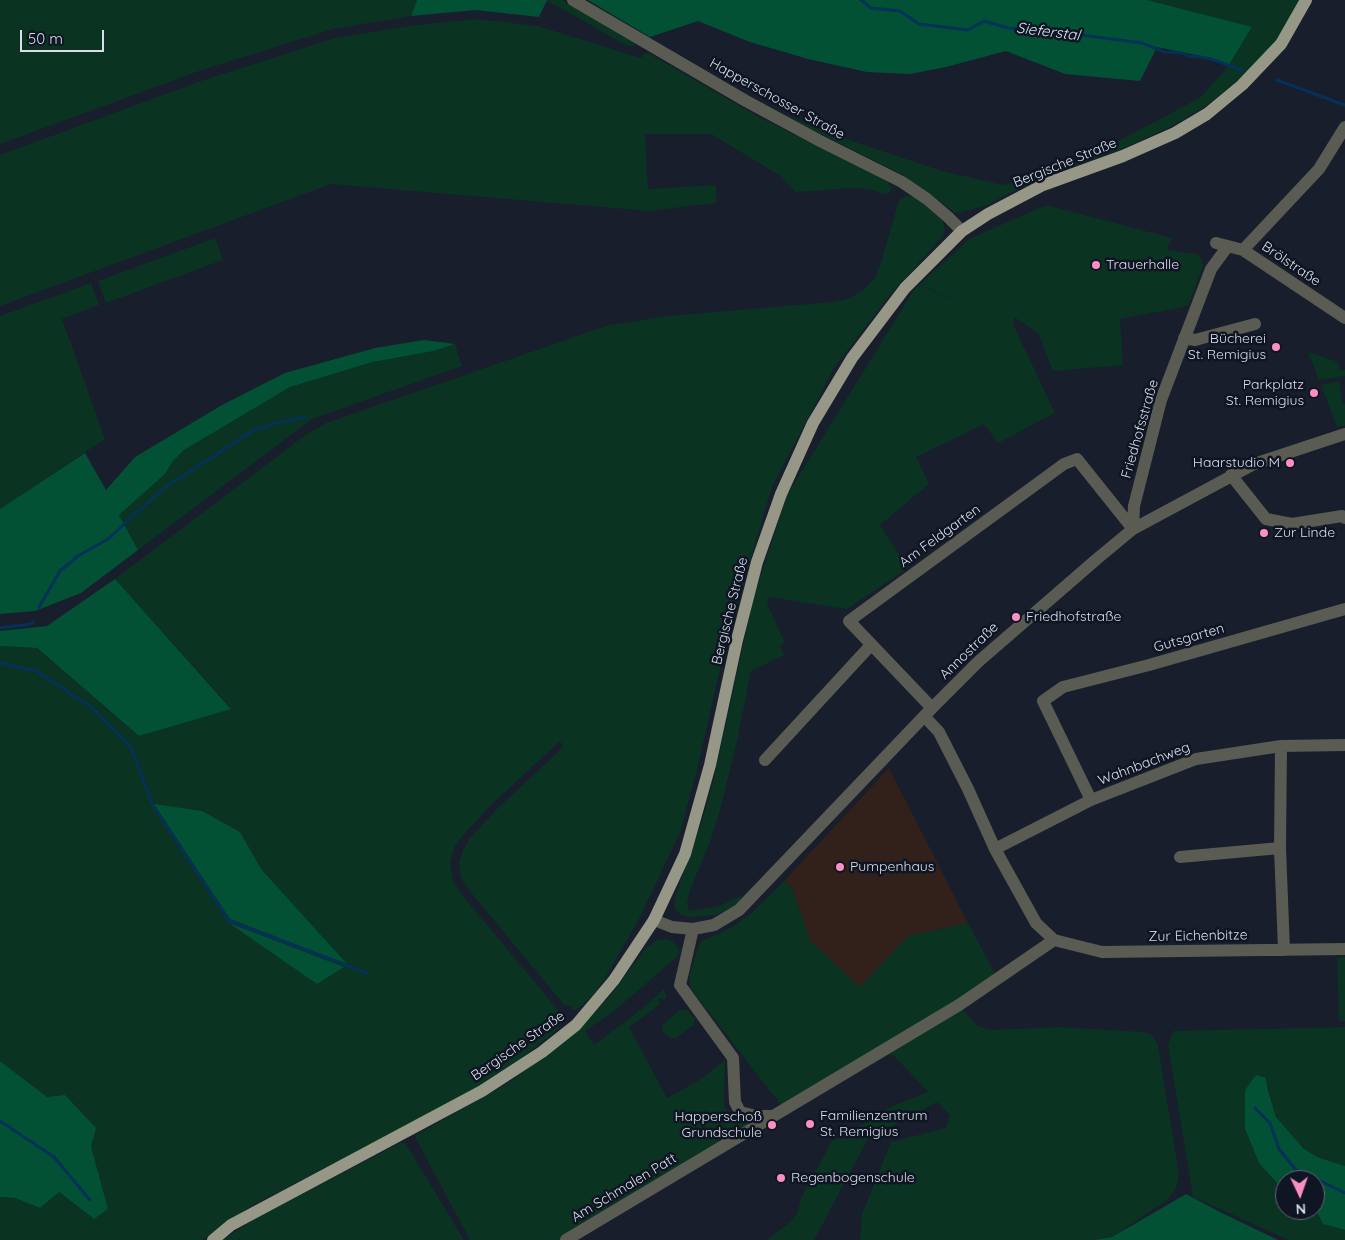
<!DOCTYPE html>
<meta charset="utf-8">
<style>
body{margin:0}
#map{position:relative;width:1345px;height:1240px;overflow:hidden;background:#181e2c;font-family:Quicksand,sans-serif}
canvas{display:block}
.north{position:absolute;left:1275px;top:1170px;width:50px;height:50px;box-sizing:border-box;background:#0f1522;border:1px solid #606571;border-radius:50%;rotate:177deg;font-size:14px;font-weight:700;line-height:20px;text-align:center;color:#d9dee8}
.north::after{content:'';display:block;margin:auto;width:18px;height:22px;background:#fb8fc4;clip-path:polygon(50% 0,100% 100%,50% 72%,0 100%)}
.scale{position:absolute;left:20px;top:30px;width:84px;height:22px;box-sizing:border-box;border:2px solid #d9dee8;border-top:0;padding-left:6px;font-size:15px;line-height:18px;white-space:nowrap;color:#d9dee8;-webkit-text-stroke:4px #0f1522;paint-order:stroke}
</style>
<div id="map">
<canvas width="1345" height="1240"></canvas>
<div class="north">N</div>
<div class="scale">50 m</div>
</div>
<script>
const ctx = document.querySelector('canvas').getContext('2d');
ctx.lineJoin = 'round';
function fillPath(path, color) {
  ctx.fillStyle = color;
  ctx.fill(path, 'evenodd');
}
function shape(rows) {
  const path = new Path2D();
  for (const r of rows) {
    path.moveTo(r[0], r[1]);
    for (let i = 2; i < r.length; i += 2) path.lineTo(r[i], r[i + 1]);
  }
  return path;
}
function strokePath(path, color, width, dash) {
  ctx.strokeStyle = color;
  ctx.lineWidth = width;
  ctx.lineCap = dash ? 'butt' : 'round';
  ctx.setLineDash(dash || []);
  ctx.stroke(path);
}
function write(font, color, halo, rows, align = 'center') {
  ctx.font = font + ' Quicksand,sans-serif';
  ctx.lineWidth = 5;
  ctx.setLineDash([]);
  ctx.textBaseline = 'middle';
  ctx.strokeStyle = halo;
  ctx.fillStyle = color;
  for (const [text, x, y, turn = 0] of rows) {
    ctx.save();
    ctx.translate(x, y);
    ctx.rotate((+turn || 0) * Math.PI / 180);
    ctx.textAlign = isNaN(turn) ? turn : align;
    if (halo) ctx.strokeText(text, 0, 0);
    ctx.fillText(text, 0, 0);
    ctx.restore();
  }
}
fillPath(shape([
 [889,768,968,923,908,936,860,987,811,942,791,886,784,881]
]), '#32211a');
fillPath(shape([
 [0,0,417,0,411,16,333,29,202,70,0,144],
 [546,0,562,0,628,38,634,42,634,46,628,46],
 [1147,0,1299,0,1288,29,1245,74,1215,99,1198,111,1168,128,1126,147,1051,175,1006,195,988,205,961,212,954,212,933,196,901,174,793,120,742,91,788,116,828,133,942,171,1003,185,1021,181,1059,164,1107,147,1201,97,1229,65,1252,28],
 [478,19,538,26,641,58,644,54,648,53,757,116,885,180,891,186,890,193,885,194,868,189,852,188,796,192,779,175,711,134,645,134,648,189,716,185,716,203,649,211,331,184,0,306,0,155,201,81,335,38,417,25],
 [907,196,914,197,922,203,942,220,945,229,943,236,890,295,834,368,772,487,727,638,700,757,680,833,640,917,604,980,592,996,581,1006,575,1010,571,1009,573,1007,564,1005,469,890,461,878,459,864,463,850,470,838,497,809,563,747,560,741,492,804,465,833,455,846,450,863,453,881,463,896,558,1010,559,1019,557,1022,562,1017,558,1029,523,1057,482,1084,415,1121,251,1206,202,1240,0,1240,0,1197,15,1198,40,1208,58,1192,94,1219,108,1209,91,1146,47,1097,0,1061,0,646,36,648,139,736,231,708,115,579,308,433,326,423,609,325,669,316,832,302,848,299,864,290,875,277,881,263,899,200],
 [1046,205,1172,238,1167,250,1197,254,1201,258,1203,266,1188,306,1120,319,1123,365,1053,371,1038,333,1014,317,1013,324,1055,413,998,443,984,424,916,457,929,484,880,525,908,568,847,609,768,597,767,603,785,643,780,646,784,655,751,671,737,741,719,814,710,842,689,893,687,903,689,911,717,907,741,896,743,900,728,910,715,915,691,917,681,915,675,909,675,897,704,815,714,778,753,600,787,495,917,285,967,305,919,285,969,239],
 [215,238,223,260,106,303,98,281],
 [91,283,99,305,62,319,105,439,0,509,0,316],
 [455,344,462,366,312,419,138,550,119,515,165,474,173,461,184,450,290,387,374,362,434,351],
 [1308,352,1338,362,1340,371,1345,370,1345,376,1319,380],
 [1339,381,1342,402,1345,404,1345,425,1337,427,1321,385],
 [784,881,791,886,811,942,860,987,908,936,968,923,995,973,959,1005,977,1026,992,1030,1058,1027,1142,1032,1152,1035,1158,1045,1179,1175,1176,1189,1167,1200,1112,1237,1094,1240,860,1240,862,1214,891,1142,946,1128,950,1115,937,1102,868,1139,814,1240,767,1240,788,1224,797,1214,801,1198,832,1141,838,1138,843,1139,850,1135,852,1130,893,1106,928,1092,894,1056,889,1054,781,1105,690,988,690,973,699,945,703,940,723,932,738,923,754,911],
 [666,939,672,941,678,947,679,950,677,957,614,1011,585,1031,594,1045,644,1007,664,989,667,997,664,1000,659,998,658,1001,660,1003,654,1009,629,1027,667,1098,701,1079,725,1060,724,1103,725,1108,731,1116,751,1123,558,1240,470,1240,416,1139,416,1135,503,1086,558,1047,595,1012,610,996,646,948,657,940],
 [1345,957,1345,1021,1339,1021,1337,958],
 [679,1010,687,1010,695,1019,693,1025,676,1038,671,1038,663,1032,662,1026],
 [1345,1027,1345,1166,1317,1157,1303,1148,1276,1117,1266,1078,1245,1090,1245,1129,1259,1163,1285,1192,1285,1210,1315,1210,1315,1209,1323,1224,1345,1230,1345,1240,1289,1240,1193,1197,1168,1045,1173,1031],
 [402,1142,406,1144,464,1240,241,1240,240,1238,238,1240,222,1240,256,1218]
]), '#0a3322');
fillPath(shape([
 [417,0,547,0,539,17,476,10,411,16],
 [588,0,1147,0,1252,27,1229,65,1201,56,1157,47,1140,81,1065,74,1006,51,946,67,910,74,867,72,808,59,750,42,698,21,650,37],
 [424,340,455,344,434,351,373,362,290,387,184,450,173,461,165,474,119,515,138,550,81,593,35,611,0,614,0,509,85,453,106,490,135,457,222,405,285,373,375,348],
 [115,579,231,709,139,736,37,648,0,646,0,631,47,626],
 [154,804,202,811,240,832,261,869,347,964,230,919],
 [229,923,344,967,317,984],
 [0,1061,47,1097,65,1095,96,1128,91,1146,108,1209,94,1219,59,1192,40,1208,15,1198,0,1197],
 [1256,1075,1266,1078,1268,1090,1276,1117,1303,1148,1317,1157,1345,1166,1345,1230,1323,1224,1315,1209,1315,1180,1285,1180,1285,1192,1284,1191,1259,1163,1245,1129,1245,1090],
 [1186,1194,1220,1212,1278,1240,1094,1240,1112,1237]
]), '#025135');
strokePath(shape([
 [861,0,871,8,900,11,919,24,968,30,984,21,1008,28,1043,30,1142,43,1165,52,1182,53,1190,57,1195,56,1211,59,1242,70],
 [1277,80,1345,105],
 [39,607,60,571,78,556,108,539,164,488,251,432,276,423,306,417],
 [0,628,31,624,33,622],
 [0,663,36,671,90,706,131,747,152,804,229,921,367,973],
 [1255,1108,1270,1123,1279,1149,1295,1169,1345,1193],
 [0,1121,54,1157,90,1200]
]), '#053158', 3);
strokePath(shape([
 [573,0,746,101,820,141,902,182,927,199,948,217,962,231],
 [1216,243,1243,250,1345,318],
 [1243,250,1319,169,1345,127],
 [1184,338,1195,340,1255,324],
 [1231,475,1266,519,1292,524,1342,516,1345,518],
 [1133,529,1134,506,1161,400,1211,269,1228,246],
 [932,708,849,621,1064,464,1077,459,1133,529],
 [925,717,939,732,968,789,995,849,1036,923,1054,940,1102,952,1345,949],
 [1281,746,1280,848,1284,950],
 [765,760,871,645],
 [1091,800,1043,701,1063,687,1149,665,1345,609],
 [995,849,1091,800,1196,759,1281,746,1345,745],
 [1180,857,1280,848],
 [654,920,672,927,693,929,714,925,739,910,932,708,978,662,1098,558,1133,529,1254,464,1345,434],
 [693,929,680,985,733,1058,735,1102,740,1112,756,1116,771,1116],
 [566,1240,959,1005,1054,940]
]), '#5a5b52', 12);
strokePath(shape([
 [213,1240,231,1225,482,1091,542,1052,576,1025,614,980,654,920,685,854,710,765,737,640,757,562,781,494,813,423,852,358,905,288,962,231,988,214,1043,185,1123,156,1175,133,1207,114,1242,85,1281,44,1306,0]
]), '#969786', 12);
for (const [x, y, r, color] of [
 [1096,265,5,"#fb8fc4"],
 [1276,347,5,"#fb8fc4"],
 [1314,393,5,"#fb8fc4"],
 [1290,463,5,"#fb8fc4"],
 [1264,533,5,"#fb8fc4"],
 [1016,617,5,"#fb8fc4"],
 [840,867,5,"#fb8fc4"],
 [810,1124,5,"#fb8fc4"],
 [772,1125,5,"#fb8fc4"],
 [781,1178,5,"#fb8fc4"]
]) {
  const dot = new Path2D();
  dot.arc(x, y, r, 0, 2 * Math.PI);
  ctx.fillStyle = color;
  ctx.fill(dot);
  strokePath(dot, '#0f1522', 2);
}
write('14px', '#d9dee8', '#0f1522', [
 ["Happerschosser Straße",777,99,29],
 ["Bergische Straße",1065,163,-22],
 ["Brölstraße",1291,264,34],
 ["Friedhofsstraße",1140,429,-74],
 ["Am Feldgarten",940,536,-36],
 ["Bergische Straße",730,611,-76],
 ["Gutsgarten",1189,638,-16],
 ["Annostraße",969,651,-44],
 ["Wahnbachweg",1144,764,-21],
 ["Zur Eichenbitze",1198,936,-1],
 ["Bergische Straße",518,1046,-35],
 ["Am Schmalen Patt",624,1188,-31]
]);
write('14px', '#d9dee8', '#0f1522', [
 ["Trauerhalle",1106,265],
 ["Bücherei",1266,339,"right"],
 ["St. Remigius",1266,355,"right"],
 ["Parkplatz",1304,385,"right"],
 ["St. Remigius",1304,401,"right"],
 ["Haarstudio M",1280,463,"right"],
 ["Zur Linde",1274,533],
 ["Friedhofstraße",1026,617],
 ["Pumpenhaus",850,867],
 ["Familienzentrum",820,1116],
 ["St. Remigius",820,1132],
 ["Happerschoß",762,1117,"right"],
 ["Grundschule",762,1133,"right"],
 ["Regenbogenschule",791,1178]
], 'left');
write('italic 15px', '#d6e4f4', '#0f1522', [
 ["Sieferstal",1048,32,7]
]);
</script>
